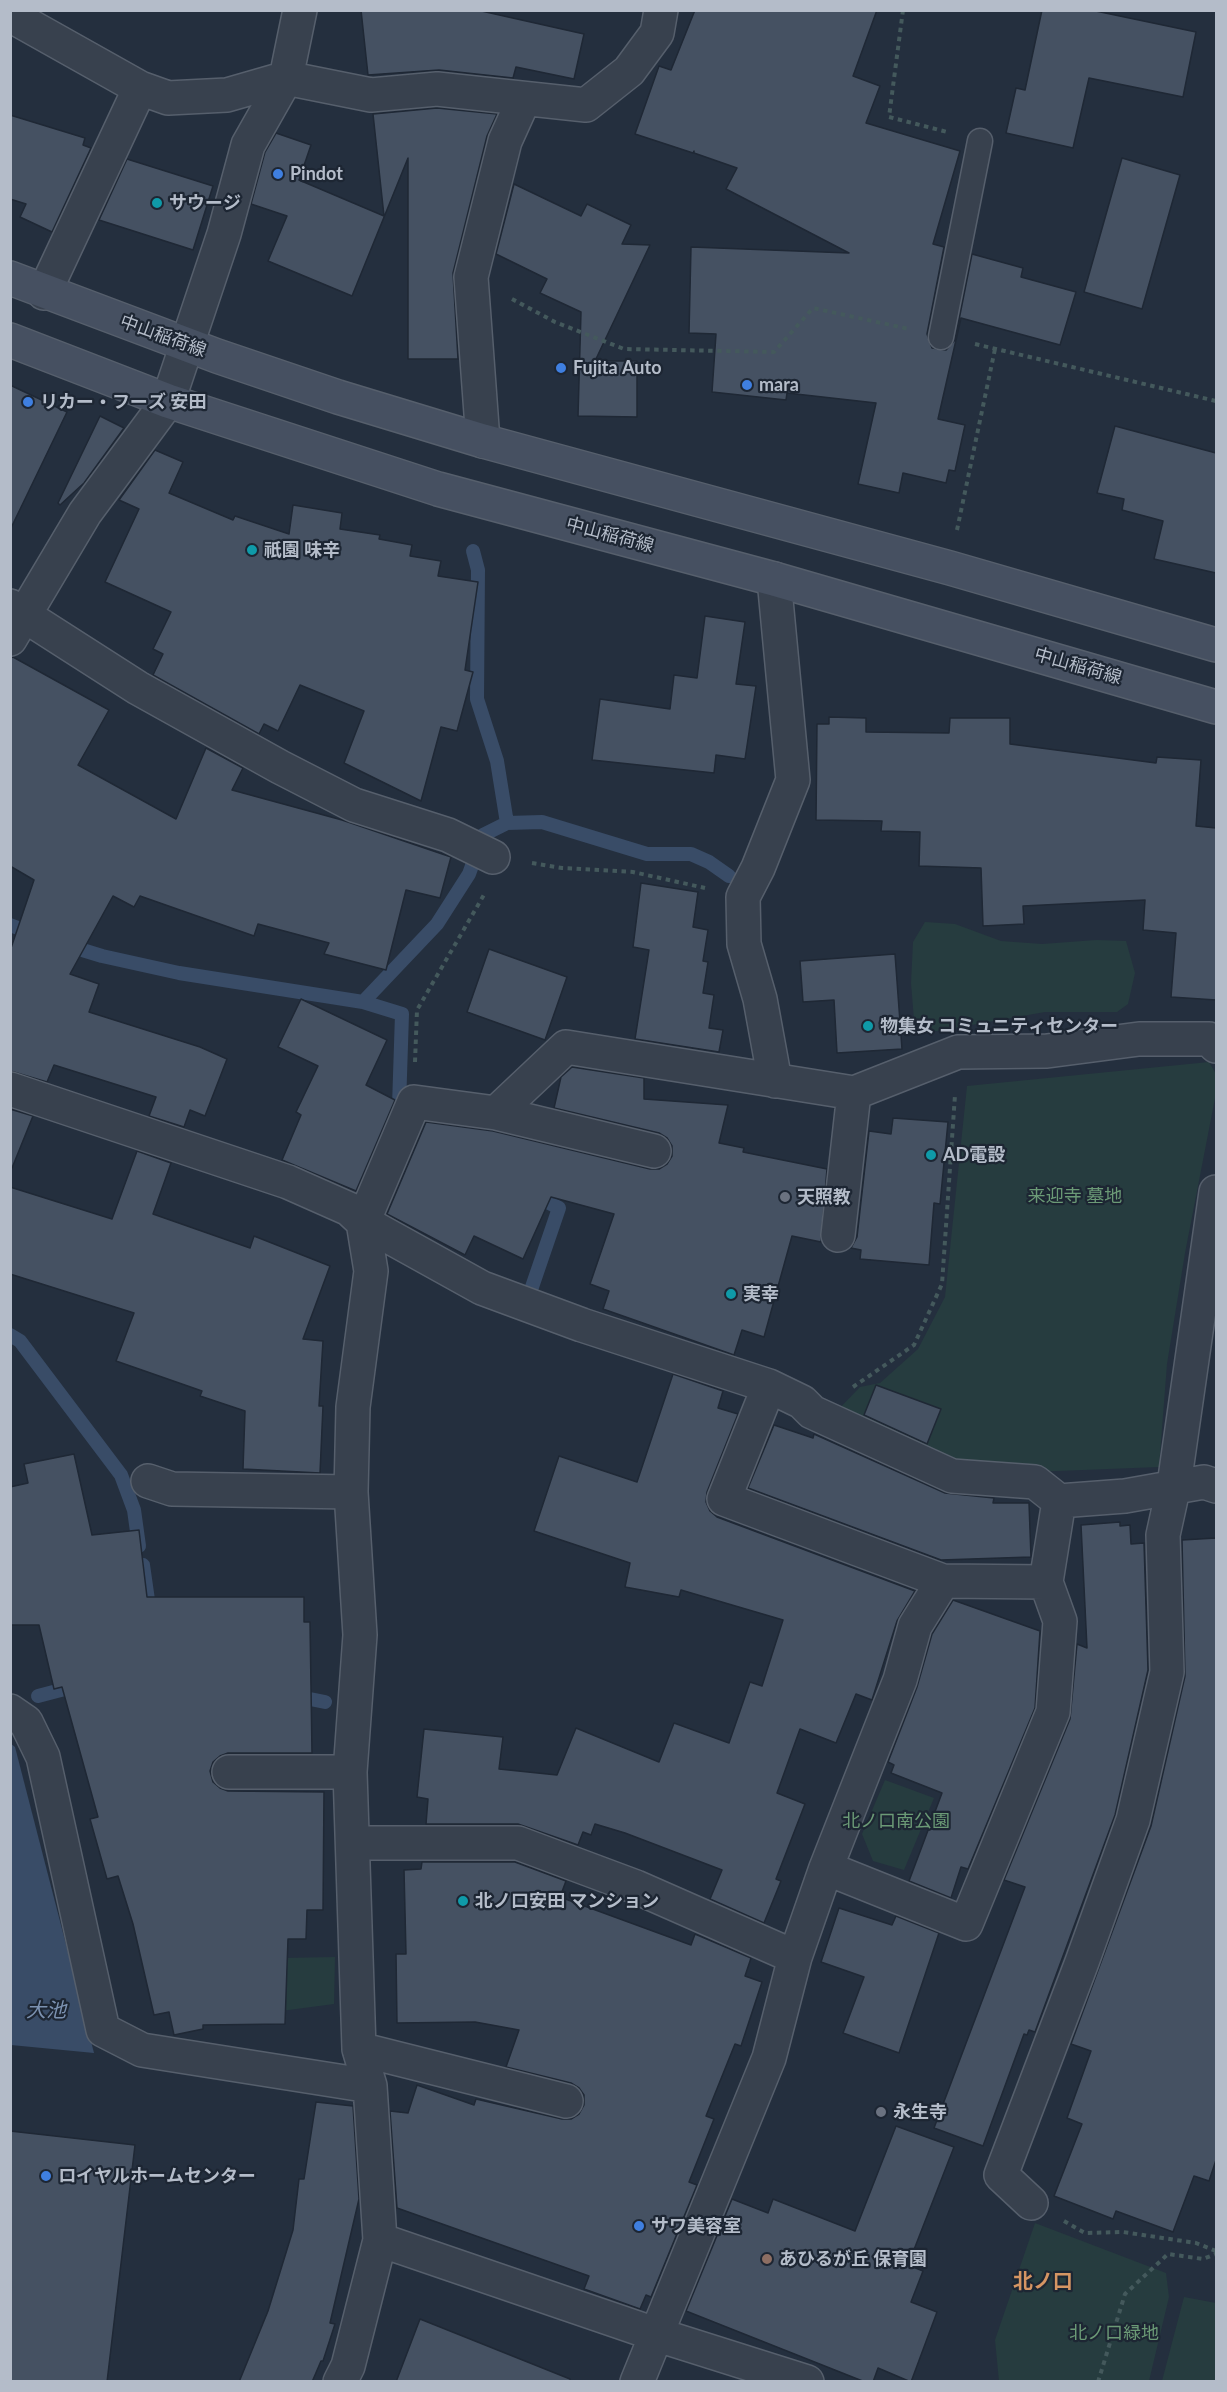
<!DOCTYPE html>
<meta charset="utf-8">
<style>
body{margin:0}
#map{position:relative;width:1227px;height:2392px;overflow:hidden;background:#242f3e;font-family:Lato,sans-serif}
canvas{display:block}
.frame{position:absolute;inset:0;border:12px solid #b4bcc9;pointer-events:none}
</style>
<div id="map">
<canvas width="1227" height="2392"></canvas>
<div class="frame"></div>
</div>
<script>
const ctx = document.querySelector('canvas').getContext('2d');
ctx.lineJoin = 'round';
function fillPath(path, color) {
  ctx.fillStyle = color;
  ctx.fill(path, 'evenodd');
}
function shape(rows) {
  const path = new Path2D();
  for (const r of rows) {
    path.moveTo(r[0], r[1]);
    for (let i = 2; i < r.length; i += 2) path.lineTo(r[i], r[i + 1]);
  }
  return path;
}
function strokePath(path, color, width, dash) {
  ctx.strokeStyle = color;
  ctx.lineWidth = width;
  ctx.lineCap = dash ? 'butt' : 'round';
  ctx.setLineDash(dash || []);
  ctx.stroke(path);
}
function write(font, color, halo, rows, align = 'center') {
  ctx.font = font + ' Lato,"Noto Sans JP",sans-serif';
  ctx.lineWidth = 4.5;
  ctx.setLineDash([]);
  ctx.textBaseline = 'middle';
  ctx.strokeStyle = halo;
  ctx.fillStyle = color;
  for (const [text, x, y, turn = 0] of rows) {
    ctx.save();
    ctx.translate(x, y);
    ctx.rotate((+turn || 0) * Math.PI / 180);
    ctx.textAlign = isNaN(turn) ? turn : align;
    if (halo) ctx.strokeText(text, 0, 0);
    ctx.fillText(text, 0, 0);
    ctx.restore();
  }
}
fillPath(shape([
 [925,922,955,924,1001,941,1042,944,1096,940,1126,941,1135,973,1128,1004,1117,1012,1045,1012,920,1034,914,1020,911,983,913,942],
 [1209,1062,1216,1074,1216,1093,1185,1253,1167,1364,1159,1467,981,1474,832,1416,860,1387,880,1383,918,1349,945,1297,967,1086],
 [885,1780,934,1798,904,1870,873,1861,862,1834],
 [335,1957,334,2004,281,2011,231,1959],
 [1035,2223,1166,2273,1169,2297,1149,2381,999,2381,995,2340],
 [1184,2297,1216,2303,1216,2381,1162,2381]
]), '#263c3f');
fillPath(shape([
 [10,1743,15,1747,94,2053,11,2045]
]), '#394c67');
strokePath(shape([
 [473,551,478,570,477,699,497,761,507,823],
 [10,925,34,934],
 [66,945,102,956,179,973,363,1002,437,924,469,874,483,835,507,823,542,822,647,854,691,854,709,862,729,876],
 [363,1002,402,1014,399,1106],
 [532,1287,559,1208,534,1195],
 [10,1335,20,1341,121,1475,134,1510,139,1546],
 [143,1565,150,1614],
 [38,1696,80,1685],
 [295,1696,325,1702]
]), '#394c67', 14);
const building = shape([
 [361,10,477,10,584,34,574,79,516,67,513,78,439,70,368,75,361,10],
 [695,10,877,10,853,76,880,86,866,123,960,151,933,244,944,247,927,334,932,348,946,350,955,340,972,254,1023,268,1021,277,1076,292,1060,345,961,318,938,419,965,425,955,471,949,470,946,483,903,473,899,493,858,484,876,403,787,393,786,400,712,392,716,334,689,333,691,247,849,253,726,189,737,168,694,153,694,151,693,153,635,134,659,66,671,70,695,10],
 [1042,10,1091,10,1196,32,1183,97,1089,78,1073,148,1006,133,1016,88,1025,90,1042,10],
 [437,108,497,114,487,136,453,273,458,359,408,359,408,158,352,296,268,261,287,216,251,204,265,152,276,133,311,145,299,180,384,216,373,114,437,108],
 [10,115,85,138,83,145,91,148,52,232,20,217,26,204,10,199,10,115],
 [1122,158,1180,175,1142,309,1084,292,1122,158],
 [127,159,213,186,193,250,99,220,127,159],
 [514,184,581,216,587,204,631,225,622,244,650,245,595,361,637,361,637,417,578,416,581,312,540,293,547,279,496,254,514,184],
 [10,385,67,412,10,530,10,385],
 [100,416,124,428,84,483,60,505,58,503,100,416],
 [1115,426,1216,453,1216,573,1154,559,1163,521,1122,510,1124,499,1097,493,1115,426],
 [155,450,183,462,169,493,233,520,235,516,289,534,293,505,342,513,340,529,380,535,379,539,412,545,410,556,441,561,438,576,478,582,465,670,473,672,457,731,441,727,421,801,344,763,364,711,300,685,278,731,264,724,259,734,153,675,163,654,153,649,171,612,105,582,139,509,119,500,155,450],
 [705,616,745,622,736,684,756,686,745,759,716,755,714,773,592,760,600,699,670,709,674,675,697,678,705,616],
 [13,657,109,710,78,765,176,819,206,748,243,768,232,790,342,820,451,857,440,898,406,890,386,970,324,954,329,943,258,924,254,936,140,896,134,907,113,896,70,974,99,984,89,1012,200,1047,227,1059,205,1116,190,1110,184,1127,149,1116,156,1097,54,1065,47,1082,10,1071,10,951,34,880,10,866,10,658,13,657],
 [829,717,866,718,866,732,949,733,950,718,1010,718,1010,744,1156,763,1157,757,1201,760,1196,826,1216,828,1216,1000,1171,997,1176,933,1143,930,1145,900,1023,906,1024,924,983,926,981,868,919,866,920,832,881,831,882,821,816,820,817,724,829,724,829,717],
 [641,883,698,892,693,927,708,930,703,961,708,962,703,993,714,995,709,1028,723,1030,719,1052,635,1039,649,950,633,947,641,883],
 [489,949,567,977,545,1040,467,1012,489,949],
 [895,954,902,1049,837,1053,834,1000,803,1002,800,961,895,954],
 [301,999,387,1040,366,1085,395,1100,356,1191,282,1160,301,1115,296,1112,318,1066,278,1047,301,999],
 [572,1067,644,1078,644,1099,728,1105,719,1143,744,1148,743,1152,827,1169,821,1242,792,1236,764,1337,742,1330,734,1355,603,1309,609,1291,590,1284,614,1214,551,1197,523,1259,474,1236,465,1255,387,1214,426,1122,493,1131,650,1169,659,1169,667,1164,672,1156,672,1146,667,1138,659,1133,554,1108,561,1077,572,1067],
 [10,1109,33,1116,12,1168,10,1168,10,1109],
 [893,1118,948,1122,940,1204,934,1203,929,1265,860,1259,861,1250,851,1248,857,1237,869,1131,891,1134,893,1118],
 [137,1151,171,1163,153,1214,250,1248,254,1236,330,1266,303,1339,323,1341,319,1406,323,1406,320,1473,243,1469,245,1411,200,1396,202,1391,116,1361,134,1313,10,1274,10,1187,112,1219,137,1151],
 [673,1374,723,1391,718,1408,738,1414,707,1492,706,1502,710,1511,717,1517,915,1591,897,1621,872,1700,856,1694,836,1743,800,1729,777,1793,805,1804,776,1879,781,1881,764,1923,710,1899,722,1870,625,1833,595,1824,591,1835,583,1832,578,1845,518,1824,426,1824,428,1799,417,1797,424,1729,503,1737,499,1769,557,1775,576,1728,659,1762,674,1723,729,1743,750,1682,762,1686,783,1620,681,1590,679,1597,625,1587,630,1563,534,1531,559,1456,637,1482,673,1374],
 [876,1385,941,1409,927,1444,864,1415,876,1385],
 [774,1425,813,1438,814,1434,945,1493,994,1498,993,1503,1029,1503,1031,1557,941,1560,748,1488,774,1425],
 [74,1454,92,1535,139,1530,147,1597,304,1597,304,1622,310,1622,312,1753,228,1753,220,1756,213,1762,210,1771,213,1782,220,1788,228,1791,324,1792,323,1910,307,1910,306,1939,288,1939,285,2024,203,2025,203,2029,174,2035,169,2012,154,2015,133,1924,118,1876,107,1879,90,1819,98,1817,62,1687,54,1689,39,1625,10,1625,10,1487,28,1483,24,1464,74,1454],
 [1120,1522,1120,1526,1130,1525,1131,1544,1144,1543,1148,1670,1115,1815,1035,2032,1029,2030,1027,2035,1024,2034,983,2146,934,2128,1025,1887,1004,1880,1070,1719,1077,1644,1087,1648,1081,1525,1120,1522],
 [1216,1538,1216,2160,1209,2181,1194,2176,1173,2232,1116,2211,1113,2219,1054,2196,1082,2124,1067,2118,1091,2051,1071,2044,1151,1826,1185,1676,1182,1540,1216,1538],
 [953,1600,1040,1631,1035,1708,968,1869,961,1867,951,1898,909,1881,942,1793,891,1773,894,1765,888,1762,917,1687,932,1634,953,1600],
 [422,1862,515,1862,566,1881,560,1897,691,1945,695,1934,751,1958,745,1976,762,1982,741,2046,735,2044,706,2116,714,2119,689,2182,697,2185,651,2297,646,2295,640,2309,584,2289,589,2276,397,2208,390,2111,408,2113,417,2085,474,2105,476,2099,562,2119,571,2119,579,2114,584,2105,584,2095,579,2088,571,2083,506,2067,519,2030,475,2022,397,2023,396,1954,406,1954,404,1870,421,1869,422,1862],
 [839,1908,892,1925,896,1916,939,1933,899,2053,843,2033,864,1977,821,1962,839,1908],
 [316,2102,353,2106,359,2199,330,2323,335,2324,323,2361,321,2361,312,2382,239,2382,268,2311,293,2230,299,2179,304,2179,316,2102],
 [896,2126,954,2147,908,2265,923,2271,911,2302,937,2312,911,2382,878,2368,873,2382,865,2382,686,2311,732,2199,768,2213,773,2199,855,2231,896,2126],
 [10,2131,135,2145,107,2382,10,2382,10,2131],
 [420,2319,570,2379,570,2382,396,2382,420,2319]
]);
fillPath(building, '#455162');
strokePath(building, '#1f2835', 1.5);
const service = shape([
 [941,337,980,141]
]);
const minor = shape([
 [300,10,286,78,371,95,437,89,586,105,629,71,657,33,661,10],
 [10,15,140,88,168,98,227,95,286,78,248,145,224,234,168,401,85,513,10,639],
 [44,293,140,88],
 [483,441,471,277,505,141,524,99],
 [774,579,793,780,758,868,743,897,744,944,760,999,775,1081],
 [10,606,138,688,280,767,354,805,448,835,493,857],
 [10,1089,288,1182,349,1209,363,1222,482,1288,582,1325,769,1386,802,1402,812,1412,952,1476,1035,1482,1059,1501],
 [496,1113,654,1151],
 [838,1235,854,1093],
 [769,1386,724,1499,943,1581,1046,1582],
 [148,1481,172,1489,351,1492],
 [10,1711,26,1722,43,1757,103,2030,142,2050,370,2086],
 [229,1772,350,1772],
 [354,1843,518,1843,636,1887,795,1957],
 [826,1868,966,1924,1053,1712,1060,1621,1046,1582,1059,1501,1125,1496,1204,1482,1216,1486],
 [359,2049,566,2101],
 [1031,2203,1001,2175,1082,1962,1133,1820,1167,1672,1163,1535,1174,1485,1216,1192],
 [380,2240,655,2334,807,2382],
 [340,2382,348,2366,380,2240,370,2086,359,2049,350,1772,360,1635,351,1492,353,1407,371,1271,363,1222,414,1102,496,1113,566,1047,854,1093,958,1052,1047,1051,1139,1039,1209,1039,1216,1046],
 [637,2382,769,2058,795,1957,826,1868,900,1680,915,1626,943,1581]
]);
const secondary = shape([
 [10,278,217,356,338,397,483,441,950,568,1216,645],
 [10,340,168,401,438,489,774,579,1216,707]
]);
strokePath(service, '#565f6c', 27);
strokePath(minor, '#565f6c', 36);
strokePath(secondary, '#565f6c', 36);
strokePath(shape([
 [903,10,889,117,947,132],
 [512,299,555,322,624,349,774,352,813,308,909,329],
 [975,344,1216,401],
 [957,530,995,349],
 [532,863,562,868,633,872,705,888],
 [415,1062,417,1010,485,893],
 [853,1387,914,1345,942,1284,955,1095],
 [1064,2221,1085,2233,1123,2232,1196,2243,1216,2251],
 [1098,2382,1125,2294,1168,2254,1203,2259,1216,2254]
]), '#44595c', 4, [4.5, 4.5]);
strokePath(service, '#38414e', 24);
strokePath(minor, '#38414e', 33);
strokePath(secondary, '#465061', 33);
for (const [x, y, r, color] of [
 [278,174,6,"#3f7fe0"],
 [157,203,6,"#0f9aa8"],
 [561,368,6,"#3f7fe0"],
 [747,385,6,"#3f7fe0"],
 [28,402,6,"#3f7fe0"],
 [252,550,6,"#0f9aa8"],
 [868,1026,6,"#0f9aa8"],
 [931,1155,6,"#0f9aa8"],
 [785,1197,6,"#6b7280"],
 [731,1294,6,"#0f9aa8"],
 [463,1901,6,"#0f9aa8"],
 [881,2112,6,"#6b7280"],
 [46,2176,6,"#3f7fe0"],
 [639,2226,6,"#3f7fe0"],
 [767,2259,6,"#8d6e63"]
]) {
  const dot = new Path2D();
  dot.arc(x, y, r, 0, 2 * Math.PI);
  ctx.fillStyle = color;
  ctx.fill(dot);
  strokePath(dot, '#1d2633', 2);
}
write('bold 18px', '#b4bcc9', '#1d2633', [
 ["Pindot",290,174],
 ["サウージ",169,203],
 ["Fujita Auto",573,368],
 ["mara",759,385],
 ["リカー・フーズ 安田",40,402],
 ["祇園 味辛",264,550],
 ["物集女 コミュニティセンター",880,1026],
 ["AD電設",943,1155],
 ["天照教",797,1197],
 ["実幸",743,1294],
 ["北ノ口安田 マンション",475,1901],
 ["永生寺",893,2112],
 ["ロイヤルホームセンター",58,2176],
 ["サワ美容室",651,2226],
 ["あひるが丘 保育園",779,2259]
], 'left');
write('18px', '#b4bcc9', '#1d2633', [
 ["中山稲荷線",163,336,20],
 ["中山稲荷線",610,535,15],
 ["中山稲荷線",1078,666,16]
]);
write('18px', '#6b9a76', '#1d2633', [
 ["来迎寺 墓地",1075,1196],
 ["北ノ口南公園",896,1821],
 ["北ノ口緑地",1114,2333]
]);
write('italic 20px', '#7c92b1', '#1d2633', [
 ["大池",46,2011]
]);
write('bold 20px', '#d59563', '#1d2633', [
 ["北ノ口",1043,2282]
]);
</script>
